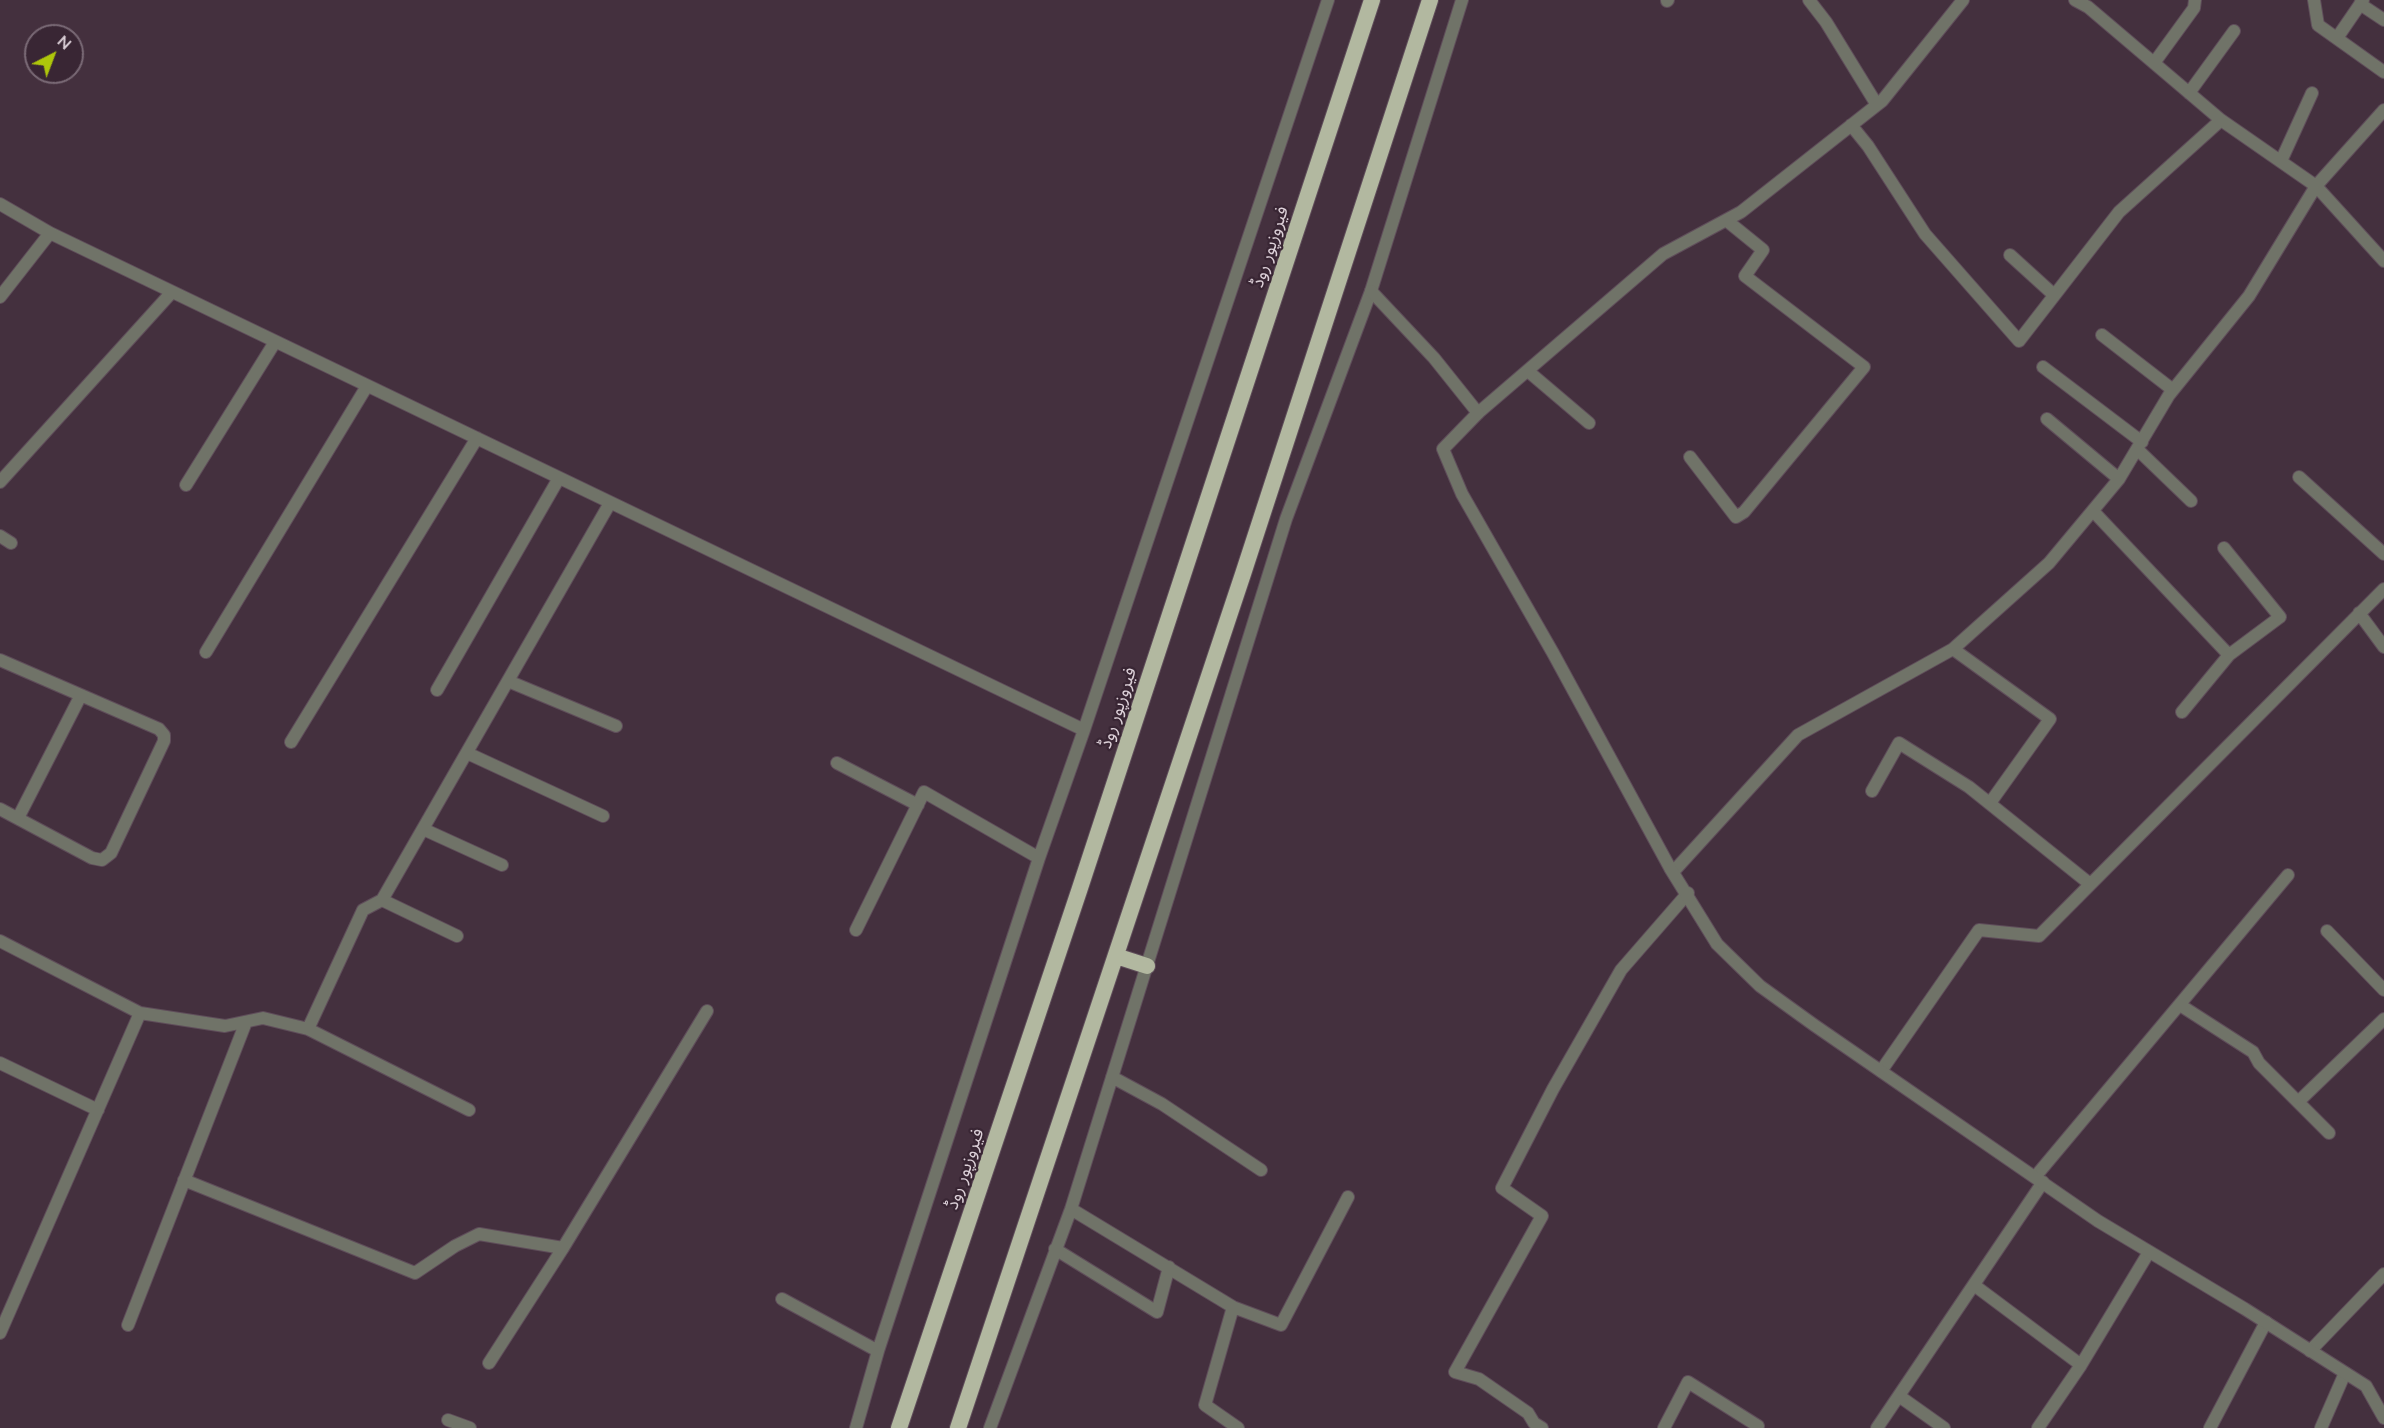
<!DOCTYPE html>
<meta charset="utf-8">
<style>
body{margin:0}
#map{position:relative;width:2384px;height:1428px;overflow:hidden;background:#44303e;font-family:Mulish,sans-serif}
canvas{display:block}
.north{position:absolute;left:24px;top:24px;width:60px;height:60px;box-sizing:border-box;background:#392634;border:2px solid #7a6a76;border-radius:50%;rotate:42deg;font-size:16px;font-weight:700;line-height:24px;text-align:center;color:#dcd0d8}
.north::after{content:'';display:block;margin:auto;width:21px;height:27px;background:#aec60b;clip-path:polygon(50% 0,100% 100%,50% 72%,0 100%)}
</style>
<div id="map">
<canvas width="2384" height="1428"></canvas>
<div class="north">N</div>
</div>
<script>
const ctx = document.querySelector('canvas').getContext('2d');
ctx.lineJoin = 'round';
function shape(rows) {
  const path = new Path2D();
  for (const r of rows) {
    path.moveTo(r[0], r[1]);
    for (let i = 2; i < r.length; i += 2) path.lineTo(r[i], r[i + 1]);
  }
  return path;
}
function strokePath(path, color, width, dash) {
  ctx.strokeStyle = color;
  ctx.lineWidth = width;
  ctx.lineCap = dash ? 'butt' : 'round';
  ctx.setLineDash(dash || []);
  ctx.stroke(path);
}
function write(font, color, halo, rows, align = 'center') {
  ctx.font = font + ' Mulish,"Noto Sans Arabic",sans-serif';
  ctx.lineWidth = 4.5;
  ctx.setLineDash([]);
  ctx.textBaseline = 'middle';
  ctx.strokeStyle = halo;
  ctx.fillStyle = color;
  for (const [text, x, y, turn = 0] of rows) {
    ctx.save();
    ctx.translate(x, y);
    ctx.rotate((+turn || 0) * Math.PI / 180);
    ctx.textAlign = isNaN(turn) ? turn : align;
    if (halo) ctx.strokeText(text, 0, 0);
    ctx.fillText(text, 0, 0);
    ctx.restore();
  }
}
const minor = shape([
 [1809,0,1826,22,1877,105],
 [2075,0,2088,7,2221,120,2316,186,2384,261],
 [2314,0,2318,25,2384,72],
 [1667,1,1668,0],
 [2360,4,2384,20],
 [2337,38,2363,0],
 [2154,63,2194,8,2195,0],
 [2189,93,2234,31],
 [1851,125,1868,146,1925,234,2019,341,2119,212,2221,120],
 [2281,161,2312,93],
 [0,204,50,233,1084,730],
 [2010,255,2054,295],
 [0,297,50,233],
 [2102,335,2173,390],
 [2043,367,2142,442],
 [1529,372,1589,423],
 [1478,413,1663,254,1741,212,1882,101,1963,0],
 [2047,419,2119,479],
 [2137,449,2191,501],
 [1690,457,1736,517,1744,512,1864,367,1745,276,1763,250,1726,220],
 [2299,477,2384,554],
 [0,482,172,292],
 [186,485,275,342],
 [2093,511,2229,655,2182,712],
 [0,536,11,543],
 [2224,548,2280,617,2229,655],
 [2359,613,2384,647],
 [1953,649,2050,719,1990,803],
 [206,652,367,386],
 [0,660,159,729,164,735,164,741,111,853,102,860,92,858,0,809],
 [508,681,616,726],
 [437,690,559,478],
 [291,742,477,438],
 [467,753,603,816],
 [837,763,918,805],
 [1872,791,1899,743,1969,787,2090,884],
 [18,818,81,695],
 [423,829,502,865],
 [1673,872,1798,735,1953,649,2049,563,2119,479,2169,395,2249,296,2316,186,2384,110],
 [382,900,457,936],
 [856,930,924,792,1039,858],
 [2327,931,2384,990],
 [0,941,140,1013,225,1026,263,1018,308,1029,469,1110],
 [2180,1005,2253,1052,2259,1063,2329,1133],
 [308,1029,363,910,382,900,610,503],
 [0,1063,98,1110],
 [1881,1071,1979,930,2039,936,2384,589],
 [1112,1077,1162,1104,1261,1170],
 [2298,1102,2384,1019],
 [2035,1177,2288,875],
 [184,1180,415,1273,455,1246,479,1234,563,1248],
 [1071,1209,1233,1307,1281,1325,1348,1197],
 [1055,1249,1157,1312,1169,1267],
 [1974,1285,2081,1365,2149,1252],
 [782,1299,878,1351],
 [1233,1307,1205,1405,1238,1428],
 [128,1325,246,1022],
 [0,1333,140,1013],
 [2310,1351,2384,1274],
 [489,1363,563,1248,707,1011],
 [1899,1396,1944,1428],
 [448,1420,470,1428],
 [856,1428,878,1351,1039,858,1084,730,1328,0],
 [990,1428,1071,1209,1286,519,1371,291,1462,0],
 [1542,1428,1534,1423,1528,1413,1479,1379,1455,1372,1542,1216,1502,1188,1553,1089,1621,970,1688,893],
 [1664,1428,1688,1382,1758,1426],
 [1877,1428,2043,1182],
 [2038,1428,2081,1365],
 [2210,1428,2266,1322],
 [2321,1428,2345,1373]
]);
const tertiary = shape([
 [1371,291,1434,358,1478,413,1443,449,1462,494,1553,653,1670,868,1717,944,1760,986,1814,1025,2098,1221,2245,1309,2366,1386,2384,1418]
]);
const trunk = shape([
 [1116,956,1147,966],
 [899,1428,1079,891,1372,0],
 [958,1428,1243,574,1430,0]
]);
strokePath(minor, '#5f4d5a', 14);
strokePath(tertiary, '#5f4d5a', 14);
strokePath(trunk, '#5f4d5a', 18);
strokePath(minor, '#707368', 12);
strokePath(tertiary, '#707368', 12);
strokePath(trunk, '#b2b8a0', 16);
write('18px', '#dcd0d8', '#392634', [
 ["فیروزپور روڈ",1270,247,-72],
 ["فیروزپور روڈ",1118,708,-72],
 ["فیروزپور روڈ",965,1169,-71]
]);
</script>
